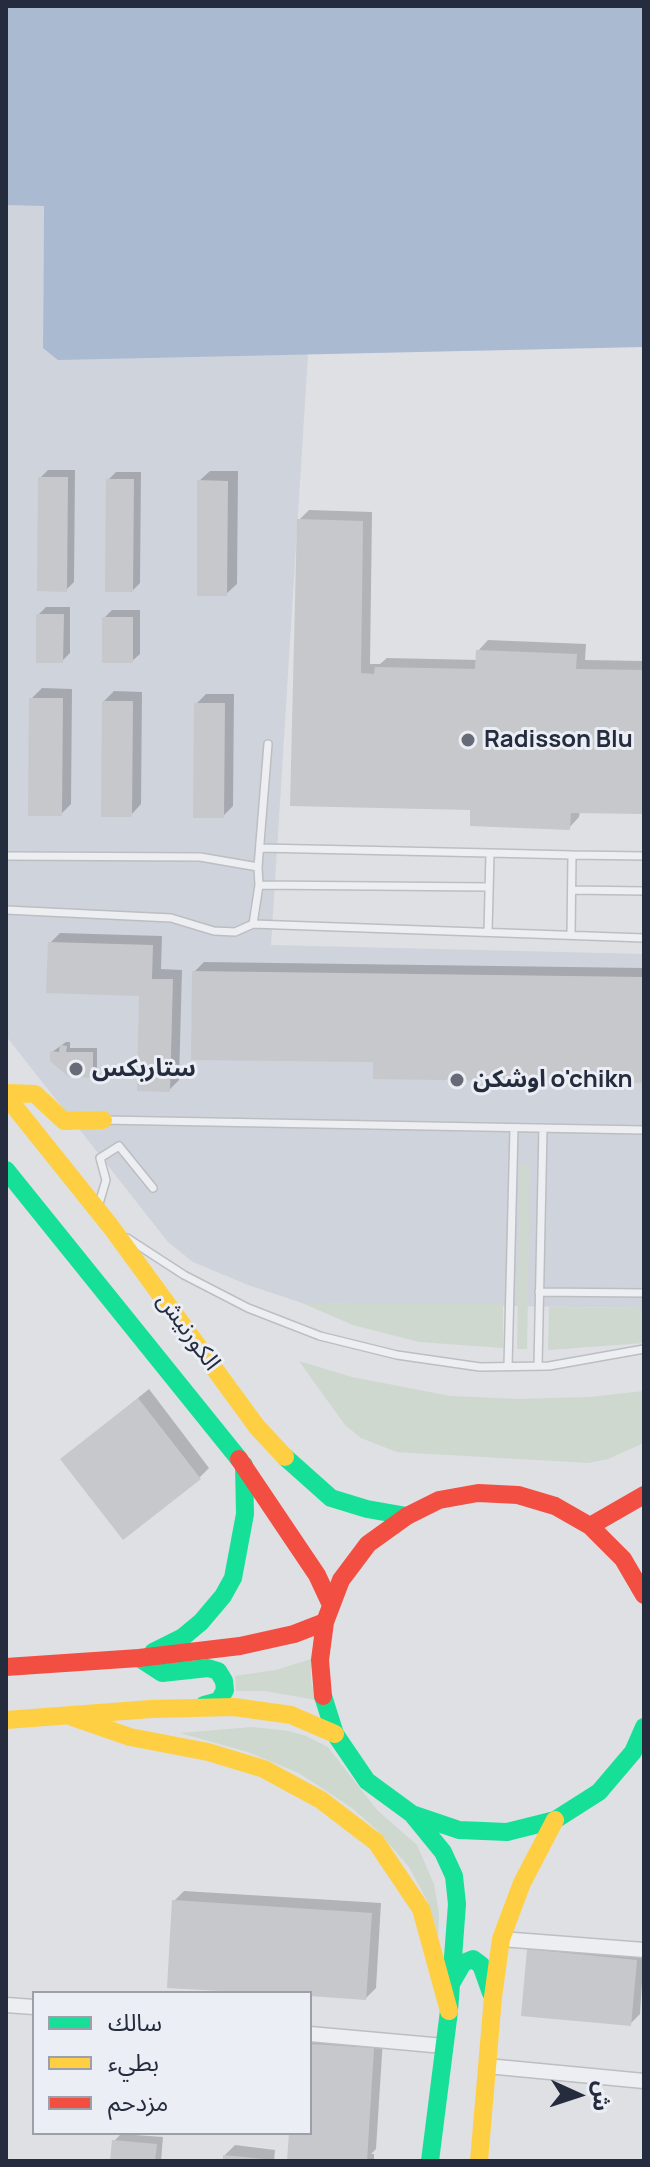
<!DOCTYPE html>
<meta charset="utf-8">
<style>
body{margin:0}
#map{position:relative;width:650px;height:2167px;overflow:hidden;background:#dee0e4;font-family:Manrope,"Noto Sans Arabic",sans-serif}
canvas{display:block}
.frame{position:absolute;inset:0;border:8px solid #252c3d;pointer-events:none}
.legend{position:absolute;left:32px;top:1991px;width:280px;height:144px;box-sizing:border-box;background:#ebeef4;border:2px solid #9ca0ab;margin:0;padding:10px 14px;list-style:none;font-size:24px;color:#252c3d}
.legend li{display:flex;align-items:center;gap:16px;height:40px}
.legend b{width:40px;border:2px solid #9ca0ab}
.north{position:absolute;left:538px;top:2055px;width:80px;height:80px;-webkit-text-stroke:6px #ebeef4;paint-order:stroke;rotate:93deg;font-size:22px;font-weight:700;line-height:32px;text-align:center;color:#252c3d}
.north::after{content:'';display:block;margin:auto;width:28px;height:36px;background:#252c3d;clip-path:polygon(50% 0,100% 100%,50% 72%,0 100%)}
</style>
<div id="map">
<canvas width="650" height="2167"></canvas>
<div class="frame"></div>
<ul class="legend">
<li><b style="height:10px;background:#16e098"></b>سالك</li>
<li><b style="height:10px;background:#ffcf43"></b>بطيء</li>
<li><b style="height:10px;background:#f24e42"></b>مزدحم</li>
</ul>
<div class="north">ش</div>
</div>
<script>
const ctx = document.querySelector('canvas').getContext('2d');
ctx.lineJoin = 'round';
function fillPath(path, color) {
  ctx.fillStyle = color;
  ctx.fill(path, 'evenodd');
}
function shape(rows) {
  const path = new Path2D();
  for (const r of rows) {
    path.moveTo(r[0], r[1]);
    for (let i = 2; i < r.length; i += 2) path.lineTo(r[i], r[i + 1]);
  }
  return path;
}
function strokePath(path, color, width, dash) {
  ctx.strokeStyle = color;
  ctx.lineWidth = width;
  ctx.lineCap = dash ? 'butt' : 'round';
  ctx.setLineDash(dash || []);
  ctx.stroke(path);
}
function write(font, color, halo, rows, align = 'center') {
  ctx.font = font + ' Manrope,"Noto Sans Arabic",sans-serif';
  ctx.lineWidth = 6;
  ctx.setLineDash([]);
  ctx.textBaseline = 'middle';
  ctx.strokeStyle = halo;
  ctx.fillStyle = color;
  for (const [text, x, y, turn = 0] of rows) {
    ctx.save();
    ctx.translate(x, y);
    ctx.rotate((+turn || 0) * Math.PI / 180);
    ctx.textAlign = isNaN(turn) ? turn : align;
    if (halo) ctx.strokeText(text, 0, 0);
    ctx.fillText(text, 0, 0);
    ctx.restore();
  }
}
fillPath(shape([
 [6,205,44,205,43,348,308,354,271,945,644,954,644,1308,302,1303,248,1285,193,1262,168,1242,6,1036]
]), '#cfd3db');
fillPath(shape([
 [520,1165,530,1165,527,1349,517,1349],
 [302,1303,503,1304,503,1348,419,1342,353,1325],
 [549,1307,644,1308,644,1343,548,1350],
 [299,1361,352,1377,450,1396,517,1399,590,1397,644,1391,644,1443,608,1459,588,1463,397,1452,361,1438,345,1425],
 [311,1659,311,1680,316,1700,265,1691,236,1691,235,1676,276,1670],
 [252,1727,289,1731,306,1736,328,1747,377,1810,417,1845,434,1884,439,1914,438,1937,428,1902,409,1867,377,1830,352,1808,299,1773,248,1752,180,1733]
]), '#ced8ce');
fillPath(shape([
 [6,6,644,6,644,347,58,360,43,348,44,206,6,205]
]), '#aabad1');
fillPath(shape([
 [48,470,75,470,74,582,66,590,40,478],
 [210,471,238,471,237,584,226,594,199,481],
 [116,472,141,472,140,583,133,590,108,480],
 [309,510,372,512,370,664,380,664,387,658,478,660,478,651,488,640,586,644,585,660,644,661,644,812,580,811,579,817,569,828,472,808,292,804,299,520],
 [46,607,70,607,70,653,62,661,38,615],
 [112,610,140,610,140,654,132,661,104,618],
 [42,688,72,689,71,804,61,814,31,699],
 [114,691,142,692,141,804,131,815,104,701],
 [206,694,234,694,233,806,223,816,196,704],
 [60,933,162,936,161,969,182,970,179,1080,169,1090,141,994,50,943],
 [204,962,644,968,644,1081,375,1060,194,972],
 [66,1042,70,1042,70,1048,97,1048,97,1071,92,1076,52,1052],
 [149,1389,209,1468,199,1478,63,1459],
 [184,1891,381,1903,376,1988,366,1998,288,1993,174,1901],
 [540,1940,644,1950,640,2014,630,2024,529,1950],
 [310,2034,383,2039,376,2149,371,2154,374,2154,374,2161,289,2161,291,2133,310,2133],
 [121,2134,163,2137,161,2161,112,2161,114,2141],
 [235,2145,275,2150,274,2161,225,2161,225,2155]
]), '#0003');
fillPath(shape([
 [38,477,68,477,67,592,37,591],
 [106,479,134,479,133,592,105,592],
 [197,480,228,481,227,596,197,596],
 [297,519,363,521,361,673,374,674,375,667,475,669,476,650,577,654,576,669,644,670,644,814,571,813,570,830,470,826,470,810,290,806],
 [36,614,64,614,63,663,36,663],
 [102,617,133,617,133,663,102,663],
 [29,698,63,698,62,816,28,816],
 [102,701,133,701,132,817,101,817],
 [194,703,225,703,224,818,193,818],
 [48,942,153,945,152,979,173,979,170,1092,137,1091,139,996,46,993],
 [192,971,644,977,644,1083,373,1079,373,1062,191,1060],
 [60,1045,67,1046,66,1052,93,1052,93,1078,69,1077,50,1061,50,1051,59,1052],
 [138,1398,201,1479,123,1540,60,1459],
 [172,1900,372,1913,366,2000,310,1996,310,1993,256,1993,167,1988],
 [527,1949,637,1960,631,2026,521,2016],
 [310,2044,374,2048,367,2161,287,2161,289,2133,310,2133],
 [112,2140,157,2144,155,2161,110,2161],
 [223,2155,265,2159,265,2161,223,2161]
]), '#c6c8cc');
const lane = shape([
 [261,848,490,853],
 [572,855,644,856],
 [6,856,200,857,258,867,259,885,253,924,235,932,214,931,171,918,6,910],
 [258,867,268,744],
 [259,885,489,887],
 [572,890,644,891],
 [253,924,644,938],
 [488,932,490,853,572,855,571,935],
 [103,1120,644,1130],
 [98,1207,106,1180,100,1158,119,1146,153,1188],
 [127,1238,184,1275,248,1308,320,1336,397,1355,480,1367,549,1366,644,1349],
 [539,1292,644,1293],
 [508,1366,514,1128],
 [538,1366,543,1128]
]);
const street = shape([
 [501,1939,644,1950],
 [6,2005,34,2007],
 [310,2034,444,2046],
 [487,2066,644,2081]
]);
strokePath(lane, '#bcbec2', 10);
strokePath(street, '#bcbec2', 17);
strokePath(lane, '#edeef1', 7);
strokePath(street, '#edeef1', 14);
strokePath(shape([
 [6,1170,239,1459],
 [285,1457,331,1498,367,1509,407,1516],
 [153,1652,183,1637,201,1622,223,1596,233,1578,245,1514,244,1465],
 [139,1658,162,1673,208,1668,218,1671,224,1681,225,1690,219,1701,204,1705],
 [323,1696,335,1734,367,1781,412,1814,459,1830,507,1832,555,1820,599,1792,633,1752,644,1727],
 [412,1814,443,1852,454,1876,457,1904,449,2011,430,2161],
 [452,1982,463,1963,473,1959,481,1965,491,1993]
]), '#16e098', 18);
strokePath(shape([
 [6,1093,35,1094,64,1121,103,1120],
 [6,1096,111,1227,257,1427,285,1457],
 [72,1717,130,1737,208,1752,264,1769,321,1800,376,1842,421,1909,449,2011],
 [6,1720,151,1709,234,1707,291,1715,335,1734],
 [479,2161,493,1997,501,1939,522,1883,555,1820]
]), '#ffcf43', 18);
strokePath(shape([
 [239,1459,317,1575,331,1605],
 [590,1526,644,1495],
 [6,1667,139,1658,240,1646,294,1634,325,1622],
 [323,1696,320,1660,325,1622,341,1580,368,1544,407,1516,439,1500,478,1493,518,1495,555,1506,590,1526,623,1559,644,1595]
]), '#f24e42', 18);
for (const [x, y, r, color] of [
 [468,740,8,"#666b77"],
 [76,1069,8,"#666b77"],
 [457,1080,8,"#666b77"]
]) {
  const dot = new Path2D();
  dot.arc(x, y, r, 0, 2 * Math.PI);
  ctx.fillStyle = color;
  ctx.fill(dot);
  strokePath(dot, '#ebeef4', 3);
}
write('bold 24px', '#252c3d', '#ebeef4', [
 ["Radisson Blu",484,740],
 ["ستاربكس",92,1069],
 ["اوشكن o'chikn",473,1080]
], 'left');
write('24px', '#252c3d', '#ebeef4', [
 ["الكورنيش",188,1332,54]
]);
</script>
